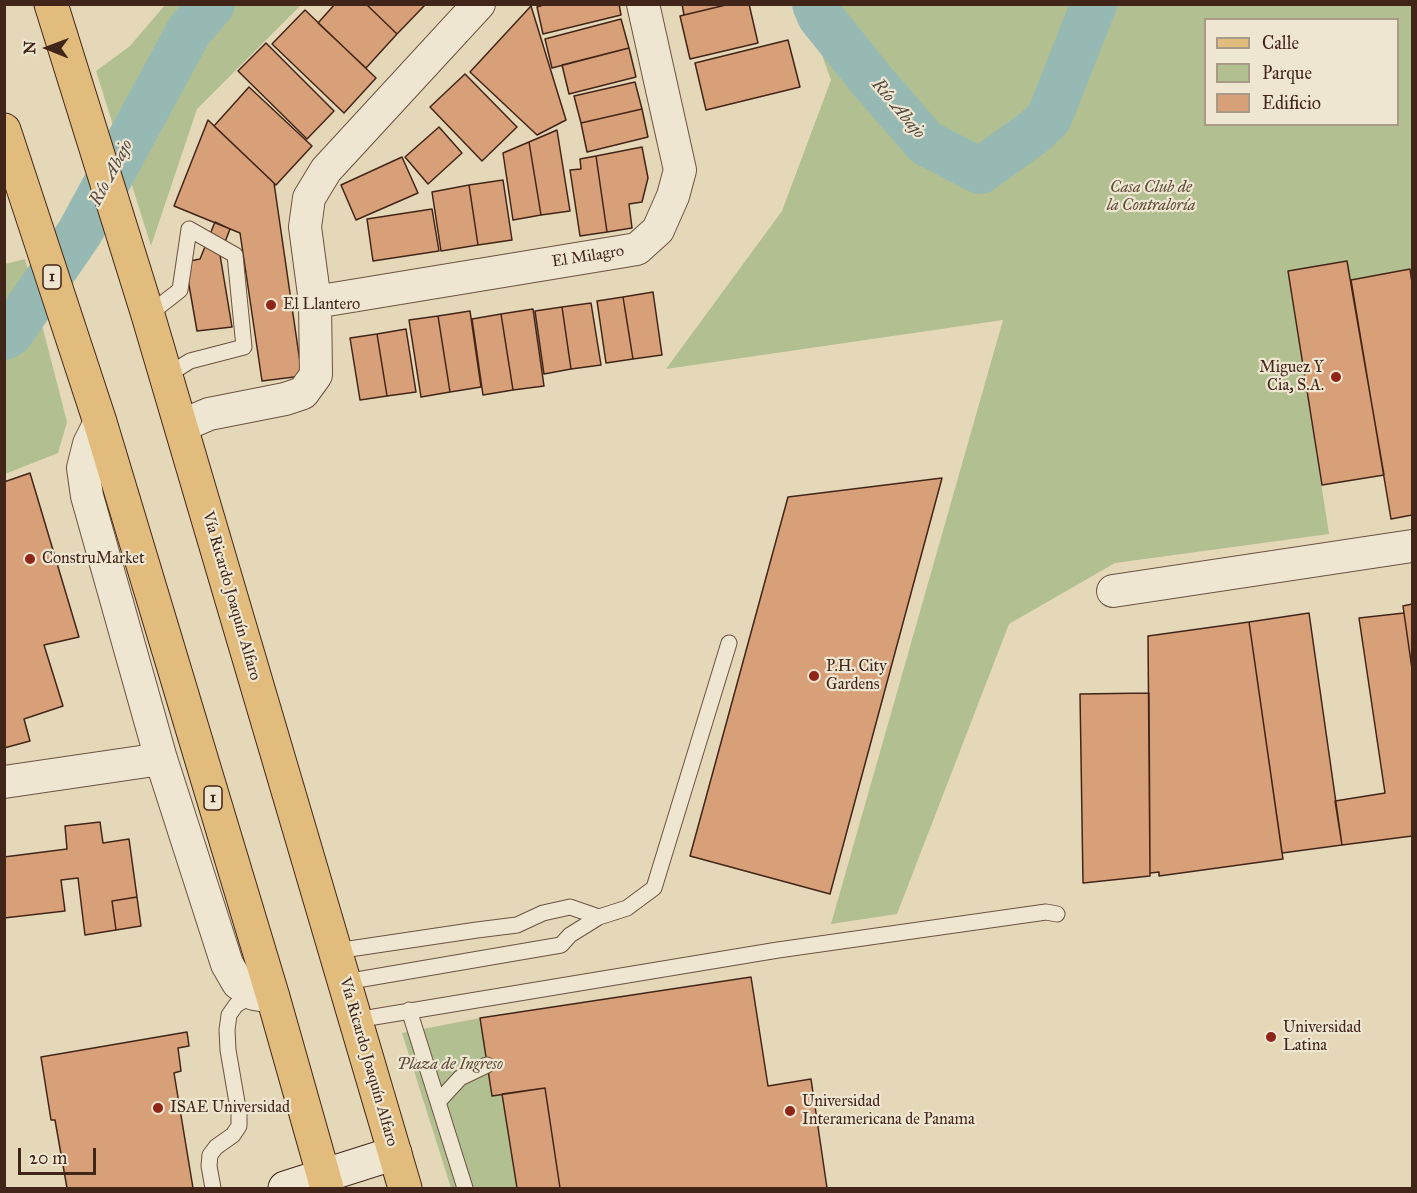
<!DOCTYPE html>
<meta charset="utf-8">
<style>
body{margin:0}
#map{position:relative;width:1417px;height:1193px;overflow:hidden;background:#e5d8b8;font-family:"IM FELL Great Primer",serif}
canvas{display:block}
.frame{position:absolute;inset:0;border:6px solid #422519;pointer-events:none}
.legend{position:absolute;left:1204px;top:18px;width:195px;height:108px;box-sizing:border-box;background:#eee6d1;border:2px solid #a99987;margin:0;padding:8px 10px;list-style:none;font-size:18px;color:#422519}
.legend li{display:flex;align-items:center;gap:12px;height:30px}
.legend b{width:30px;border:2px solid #a99987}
.north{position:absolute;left:18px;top:18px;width:60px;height:60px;-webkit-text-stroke:4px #eee6d1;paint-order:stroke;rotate:271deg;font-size:16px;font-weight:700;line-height:24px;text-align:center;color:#422519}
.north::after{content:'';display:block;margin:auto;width:21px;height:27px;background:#422519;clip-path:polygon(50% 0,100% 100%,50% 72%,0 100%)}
.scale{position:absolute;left:18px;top:1148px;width:78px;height:27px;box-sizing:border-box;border:3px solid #422519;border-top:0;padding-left:8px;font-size:18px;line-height:21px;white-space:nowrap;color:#422519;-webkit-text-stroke:4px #eee6d1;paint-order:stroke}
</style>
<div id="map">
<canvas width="1417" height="1193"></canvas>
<div class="frame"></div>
<ul class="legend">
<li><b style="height:8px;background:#e2bc7c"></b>Calle</li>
<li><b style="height:16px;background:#b2bf91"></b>Parque</li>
<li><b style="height:16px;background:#d8a078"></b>Edificio</li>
</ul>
<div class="north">N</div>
<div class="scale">20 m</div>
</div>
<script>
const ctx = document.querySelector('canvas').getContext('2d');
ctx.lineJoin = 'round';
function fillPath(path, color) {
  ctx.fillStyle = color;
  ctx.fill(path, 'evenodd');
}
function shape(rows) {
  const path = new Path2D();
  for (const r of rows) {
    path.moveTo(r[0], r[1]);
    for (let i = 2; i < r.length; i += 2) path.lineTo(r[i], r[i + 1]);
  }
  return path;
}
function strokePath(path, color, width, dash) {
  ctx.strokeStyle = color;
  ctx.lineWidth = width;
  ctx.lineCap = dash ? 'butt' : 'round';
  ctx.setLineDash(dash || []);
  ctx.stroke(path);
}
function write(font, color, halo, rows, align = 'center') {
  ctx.font = font + ' "IM FELL Great Primer",serif';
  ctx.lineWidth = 4.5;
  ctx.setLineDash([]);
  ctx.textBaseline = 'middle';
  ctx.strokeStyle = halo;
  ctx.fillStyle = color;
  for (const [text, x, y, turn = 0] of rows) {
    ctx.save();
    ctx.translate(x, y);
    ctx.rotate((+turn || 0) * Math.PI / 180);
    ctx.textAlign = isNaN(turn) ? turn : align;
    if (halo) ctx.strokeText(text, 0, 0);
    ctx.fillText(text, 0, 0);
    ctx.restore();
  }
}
fillPath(shape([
 [165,5,301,5,197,109,151,246,96,71,130,46],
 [804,5,1081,5,1035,131,1049,118,1087,5,1412,5,1412,268,1351,280,1347,261,1288,271,1329,534,1115,563,1009,624,897,914,831,924,1003,320,666,369,782,211,831,80],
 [1206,20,1398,20,1398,124,1206,124],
 [25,259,67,422,58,453,5,474,5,264],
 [480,1018,492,1095,502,1094,517,1188,451,1188,402,1033]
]), '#b2bf91');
strokePath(shape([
 [815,4,820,16,873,82,926,143,980,171,1034,132,1049,118,1094,4],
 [4,337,10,334,80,232,189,31,212,4]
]), '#96b9b4', 46);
const building = shape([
 [335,4,366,4,397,34,366,68,318,23,335,4],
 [366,4,426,4,397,34,366,4],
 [547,4,619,4,621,15,543,34,537,7,547,4],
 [682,4,730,4,684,15,682,4],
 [730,4,749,4,758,43,690,59,680,16,730,4],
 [531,6,566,120,537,135,470,72,531,6],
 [305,10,376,78,344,113,272,44,305,10],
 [621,19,629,48,552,68,545,39,621,19],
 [788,40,800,87,706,110,695,63,788,40],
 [266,43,334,111,307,139,238,71,266,43],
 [629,48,636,77,569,94,562,65,629,48],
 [465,74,517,127,482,161,430,107,465,74],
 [635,82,642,109,581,123,574,96,635,82],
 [249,87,312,146,276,185,214,126,249,87],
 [642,109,648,137,587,152,581,123,642,109],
 [208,120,274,183,302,376,262,381,240,233,174,206,208,120],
 [439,127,462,153,428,184,405,157,439,127],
 [557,130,570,211,541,215,529,142,557,130],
 [529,142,541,215,513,220,503,153,529,142],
 [642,147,648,178,642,202,629,204,632,228,607,232,596,156,642,147],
 [596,156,607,232,580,236,570,170,581,169,580,159,596,156],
 [402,157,418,193,356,220,341,185,402,157],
 [503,180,512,240,478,245,469,185,503,180],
 [469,185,478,245,441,251,432,192,469,185],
 [432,209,439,251,373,261,367,219,432,209],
 [215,222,230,229,220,255,232,327,197,331,185,262,200,259,215,222],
 [1347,261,1384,475,1322,485,1288,271,1347,261],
 [1410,269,1412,283,1412,515,1391,519,1351,280,1410,269],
 [653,292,662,355,633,359,623,297,653,292],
 [623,297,633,359,606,363,597,301,623,297],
 [591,303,601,365,571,369,562,307,591,303],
 [562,307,571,369,544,374,535,311,562,307],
 [533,309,544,386,513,390,501,314,533,309],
 [470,311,481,387,450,392,438,316,470,311],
 [501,314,513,390,483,395,472,319,501,314],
 [438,316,450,392,421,397,409,320,438,316],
 [406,329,416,392,387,396,377,334,406,329],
 [377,334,387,396,360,400,350,338,377,334],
 [30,473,79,637,44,645,63,706,24,719,30,741,4,748,4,482,30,473],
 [942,478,830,894,690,856,788,497,942,478],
 [1412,604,1412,669,1403,606,1412,604],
 [1309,613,1342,845,1282,853,1249,622,1309,613],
 [1404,613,1412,669,1412,836,1342,845,1335,801,1385,793,1359,618,1404,613],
 [1249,622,1283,859,1159,876,1159,872,1150,873,1148,636,1249,622],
 [1149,693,1150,876,1083,883,1080,694,1149,693],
 [100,822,103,843,129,839,137,897,112,901,116,930,85,935,78,878,61,880,65,911,4,918,4,857,67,849,65,826,100,822],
 [137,897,141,926,116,930,112,901,137,897],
 [751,977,768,1086,811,1079,827,1188,560,1188,545,1088,492,1096,480,1018,751,977],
 [187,1032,189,1046,178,1048,181,1071,174,1073,193,1188,67,1188,55,1120,51,1120,41,1057,187,1032],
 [545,1088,560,1188,517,1188,502,1094,545,1088]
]);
fillPath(building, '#d8a078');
strokePath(building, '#422519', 1.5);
const lane = shape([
 [148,315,180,290,189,229,235,255,244,347,190,361,166,376],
 [336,951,477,930,517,925,543,913,570,907,599,917],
 [345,982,561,945,570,935,599,917,627,908,654,888,729,643],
 [409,1010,465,1188],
 [356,1020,778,950,1046,912,1057,914],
 [438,1102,460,1078,487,1065],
 [213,1188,209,1166,210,1155,216,1147,233,1135,239,1126,239,1114,228,1050,227,1030,229,1015,236,1005,254,994]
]);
const street = shape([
 [315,302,637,249,658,230,673,196,680,170,643,4],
 [100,422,89,444,83,468,87,496,161,759,227,964,238,983,254,994,273,997],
 [181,426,209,414,285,399,303,393,316,375,315,302,305,227,309,198,326,170,479,4],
 [1113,591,1412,546],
 [4,782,161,759]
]);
const secondary = shape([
 [285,1188,395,1153]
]);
const primary = shape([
 [51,4,148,315,405,1188],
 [4,130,100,422,273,997,327,1188]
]);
strokePath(lane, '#6b5241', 17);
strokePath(street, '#6b5241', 34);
strokePath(secondary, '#422519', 35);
strokePath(primary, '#422519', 35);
strokePath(lane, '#eee6d1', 15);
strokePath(street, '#eee6d1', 32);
strokePath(secondary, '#eee6d1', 33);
strokePath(primary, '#e2bc7c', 33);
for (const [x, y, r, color] of [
 [271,305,6,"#8f2418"],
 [1336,377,6,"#8f2418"],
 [30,559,6,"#8f2418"],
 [814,676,6,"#8f2418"],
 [1271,1037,6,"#8f2418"],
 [158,1108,6,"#8f2418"],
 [790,1111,6,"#8f2418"]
]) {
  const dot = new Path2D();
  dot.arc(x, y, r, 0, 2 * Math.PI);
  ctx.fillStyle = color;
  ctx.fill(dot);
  strokePath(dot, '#eee6d1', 2);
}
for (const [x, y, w] of [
 [52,277,18],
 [213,798,18]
]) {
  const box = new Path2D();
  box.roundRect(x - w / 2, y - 12, w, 24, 4.5);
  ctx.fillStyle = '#eee6d1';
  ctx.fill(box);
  strokePath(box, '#422519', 1.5);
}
write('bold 15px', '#422519', null, [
 ["1",52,277],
 ["1",213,798]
]);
write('italic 16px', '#5e4c37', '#eee6d1', [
 ["Casa Club de",1151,188],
 ["la Contraloría",1151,206],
 ["Plaza de Ingreso",450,1065]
]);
write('16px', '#422519', '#eee6d1', [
 ["El Milagro",588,257,-9],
 ["Vía Ricardo Joaquín Alfaro",231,596,74],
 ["Vía Ricardo Joaquín Alfaro",368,1062,74]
]);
write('16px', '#422519', '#eee6d1', [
 ["El Llantero",283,305],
 ["Miguez Y",1324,368,"right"],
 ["Cia, S.A.",1324,386,"right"],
 ["ConstruMarket",42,559],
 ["P.H. City",826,667],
 ["Gardens",826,685],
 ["Universidad",1283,1028],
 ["Latina",1283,1046],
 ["Universidad",802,1102],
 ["Interamericana de Panama",802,1120],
 ["ISAE Universidad",170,1108]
], 'left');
write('italic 18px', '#574a40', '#eee6d1', [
 ["Río Abajo",898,109,50],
 ["Río Abajo",112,173,-62]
]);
</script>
